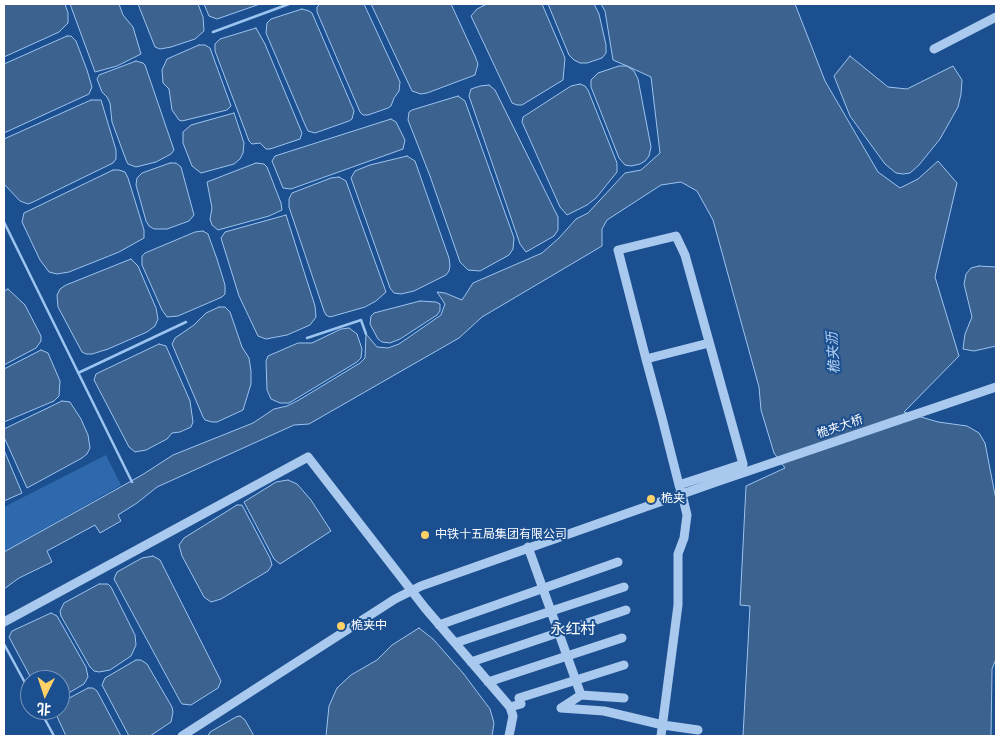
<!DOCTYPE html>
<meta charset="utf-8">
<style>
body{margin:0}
#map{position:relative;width:1000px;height:740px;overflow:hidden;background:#1b4f8f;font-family:Arial,"Noto Sans SC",sans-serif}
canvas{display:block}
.frame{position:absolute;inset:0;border:5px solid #fff;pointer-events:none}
.north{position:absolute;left:20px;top:670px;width:50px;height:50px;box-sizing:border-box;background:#1b4f8f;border:1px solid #7695bc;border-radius:50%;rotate:184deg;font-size:14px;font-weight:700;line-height:20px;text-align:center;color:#fff}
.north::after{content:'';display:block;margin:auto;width:18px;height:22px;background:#ffd166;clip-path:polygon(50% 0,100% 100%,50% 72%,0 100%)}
</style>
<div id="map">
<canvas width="1000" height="740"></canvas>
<div class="frame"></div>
<div class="north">北</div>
</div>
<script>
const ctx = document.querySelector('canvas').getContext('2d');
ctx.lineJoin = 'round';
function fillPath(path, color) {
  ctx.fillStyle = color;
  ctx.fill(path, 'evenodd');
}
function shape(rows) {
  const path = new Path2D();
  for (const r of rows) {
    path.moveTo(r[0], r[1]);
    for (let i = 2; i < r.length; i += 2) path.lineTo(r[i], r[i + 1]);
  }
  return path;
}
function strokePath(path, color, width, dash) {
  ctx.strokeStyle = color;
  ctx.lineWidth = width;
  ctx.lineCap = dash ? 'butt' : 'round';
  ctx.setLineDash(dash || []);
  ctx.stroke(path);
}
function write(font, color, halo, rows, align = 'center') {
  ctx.font = font + ' Arial,"Noto Sans SC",sans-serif';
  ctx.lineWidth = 4;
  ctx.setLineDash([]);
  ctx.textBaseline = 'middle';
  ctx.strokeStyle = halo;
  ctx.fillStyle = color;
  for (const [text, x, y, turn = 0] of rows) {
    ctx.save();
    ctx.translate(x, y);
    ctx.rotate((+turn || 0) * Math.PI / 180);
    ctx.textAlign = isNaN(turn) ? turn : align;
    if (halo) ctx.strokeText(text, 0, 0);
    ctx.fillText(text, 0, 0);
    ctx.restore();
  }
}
fillPath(shape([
 [106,455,121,485,4,552,4,507]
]), '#2e69ad');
const water = shape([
 [4,4,65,4,68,13,68,23,59,32,4,57,4,4],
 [70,4,119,4,123,15,133,27,141,54,117,66,95,72,70,4],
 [138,4,198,4,203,17,204,31,195,39,171,47,160,49,155,47,138,4],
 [204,4,260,4,217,19,209,16,204,4],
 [320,4,364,4,400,82,399,91,394,98,391,106,388,108,368,115,363,115,360,112,317,12,317,7,320,4],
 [371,4,451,4,475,56,478,64,475,75,427,93,421,94,412,91,371,4],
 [487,4,542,4,565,58,563,80,522,105,517,105,512,103,471,16,477,9,487,4],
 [548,4,594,4,599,14,606,45,606,53,602,58,587,63,580,63,574,60,569,55,548,4],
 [601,4,795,4,825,81,878,172,900,188,918,179,938,161,957,183,935,277,959,356,904,412,938,422,967,426,979,433,985,443,996,500,996,659,992,669,991,736,743,736,750,606,740,605,746,486,785,468,774,453,761,410,759,387,713,220,697,191,681,182,661,185,607,220,602,229,602,246,482,317,459,338,309,424,294,425,157,487,137,503,118,515,121,521,100,533,95,525,47,551,52,562,19,578,4,589,4,552,142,475,173,455,253,423,274,409,287,406,299,400,360,363,365,358,366,334,377,347,388,348,399,344,441,315,445,304,437,292,445,293,462,300,473,283,542,253,559,238,576,219,588,213,625,173,641,170,660,153,651,77,627,66,634,71,638,79,651,147,649,156,645,161,640,164,631,166,625,165,619,158,591,87,591,80,598,73,619,66,627,66,613,60,605,11,601,4],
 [302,9,309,11,312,13,354,111,352,119,349,121,315,133,308,131,306,127,266,33,267,23,271,19,302,9],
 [256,28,265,44,302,133,300,139,270,149,266,149,260,143,252,144,249,141,215,51,215,44,220,39,256,28],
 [67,36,71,36,76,41,87,70,92,87,89,94,4,133,4,64,67,36],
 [199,45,205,45,210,48,231,106,227,110,182,121,179,120,172,110,169,89,163,83,162,70,167,59,199,45],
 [850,56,888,87,907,89,953,66,962,80,961,94,958,107,940,139,919,165,910,173,903,174,896,173,885,164,850,116,834,76,850,56],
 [136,61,143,63,145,65,174,150,171,154,156,162,136,167,128,164,126,160,112,122,110,103,107,97,102,92,97,79,99,75,136,61],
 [580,84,585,86,588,90,617,163,617,172,596,198,587,205,567,215,560,207,522,122,523,117,571,86,580,84],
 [489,85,495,90,558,217,558,230,554,236,526,252,520,244,469,96,471,89,480,86,489,85],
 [458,96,465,101,514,238,513,249,509,255,480,271,468,270,460,262,430,176,408,120,409,112,412,110,458,96],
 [91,100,101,100,116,150,116,159,113,163,33,202,28,204,20,201,4,184,4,139,91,100],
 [234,113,244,143,243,153,240,159,234,164,201,173,192,166,183,143,183,132,191,125,234,113],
 [391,119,396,122,405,140,403,149,291,189,283,188,272,161,275,156,391,119],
 [407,156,415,161,449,258,450,266,449,271,446,275,414,291,401,294,394,293,390,288,351,178,355,171,370,165,407,156],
 [170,163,176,163,181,167,194,215,189,221,167,229,154,229,149,226,146,221,136,185,137,178,142,173,170,163],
 [256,163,264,164,267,167,281,203,282,210,269,216,218,230,212,225,210,219,212,208,207,182,256,163],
 [113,170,119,170,125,172,128,178,144,230,144,238,119,252,69,272,57,274,49,272,40,260,22,222,24,213,113,170],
 [339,177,346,181,386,292,376,301,365,307,330,317,326,315,324,311,289,207,289,199,292,193,331,178,339,177],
 [286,215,315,306,316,317,310,325,287,335,266,339,258,336,239,296,221,238,225,232,286,215],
 [203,231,208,234,217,259,225,285,225,294,222,297,178,316,167,317,162,310,142,265,142,256,145,253,195,232,203,231],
 [131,259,138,266,156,308,158,319,155,326,147,332,108,349,92,354,86,354,82,352,58,307,57,295,60,289,66,285,131,259],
 [979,266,996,267,996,346,974,351,963,349,965,334,972,317,964,284,966,274,971,268,979,266],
 [8,289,25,305,41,336,41,341,36,348,4,365,4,291,8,289],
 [420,301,436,302,440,304,440,311,437,315,400,339,390,343,382,342,378,339,370,324,371,316,374,313,420,301],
 [219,307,225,307,230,312,242,347,249,358,251,371,251,384,243,410,217,422,212,422,205,420,203,417,172,344,175,338,194,325,206,313,219,307],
 [349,328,357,334,362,349,361,358,357,362,289,403,280,403,271,399,267,390,266,361,268,356,298,343,312,343,341,329,349,328],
 [159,344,166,346,190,401,193,422,191,427,180,432,172,433,167,439,146,450,135,452,129,447,94,380,96,374,100,372,159,344],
 [41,350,48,353,60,381,59,396,54,401,4,422,4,369,41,350],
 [62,401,70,402,81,419,88,435,90,448,87,454,82,458,27,488,4,437,4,429,62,401],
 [4,450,22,493,4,501,4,450],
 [288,480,297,484,311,500,331,531,280,564,274,559,244,502,276,482,288,480],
 [237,505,242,505,270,558,272,565,268,571,221,599,211,602,204,597,182,556,179,545,184,538,237,505],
 [153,556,160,560,221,681,218,688,191,705,182,704,180,701,114,579,117,572,142,558,153,556],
 [99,584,108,584,111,587,135,635,136,645,131,656,110,670,99,672,94,671,90,667,61,616,60,611,64,603,99,584],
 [51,613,57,616,86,667,88,677,84,684,60,698,60,680,32,680,9,637,12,631,51,613],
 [419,628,433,639,463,673,490,709,494,723,492,736,326,736,329,706,337,688,351,675,377,660,392,645,419,628],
 [136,660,141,660,147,664,172,707,173,712,171,722,150,736,129,736,102,685,105,678,136,660],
 [88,688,93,688,97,691,121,736,66,736,54,710,60,710,60,703,88,688],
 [240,716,245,720,254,736,208,736,210,732,236,717,240,716]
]);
fillPath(water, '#3c6290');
strokePath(water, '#9cc4f0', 1);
strokePath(shape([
 [213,32,289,4],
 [4,222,132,482],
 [307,338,361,320,366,334],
 [78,373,186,322],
 [4,644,30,692],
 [40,710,54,736]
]), '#9cc4f0', 2.5);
strokePath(shape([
 [934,49,996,17],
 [646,359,709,343],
 [528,547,581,695],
 [4,622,308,457,425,608,510,707,513,716,509,736],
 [439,625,618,562],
 [455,643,624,587],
 [471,662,626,610],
 [488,682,622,638],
 [510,707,521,704,519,698,624,665],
 [561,708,604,711,663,725,698,730],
 [561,708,581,695,624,698],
 [182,736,395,599,421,586,719,481,996,387],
 [661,736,678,605,678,554,684,538,687,515,682,494,679,485,662,418,646,359,618,250,676,236,685,255,743,464,679,485]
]), '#a9c9ee', 9);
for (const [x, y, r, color] of [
 [651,499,5,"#ffd166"],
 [425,535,5,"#ffd166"],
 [341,626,5,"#ffd166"]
]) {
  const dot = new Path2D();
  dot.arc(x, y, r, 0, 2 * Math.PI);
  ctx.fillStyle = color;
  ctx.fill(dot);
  strokePath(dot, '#1b4f8f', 2);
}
write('12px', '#fff', '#1b4f8f', [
 ["桅夹大桥",840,427,-19]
]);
write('12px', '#fff', '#1b4f8f', [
 ["桅夹",661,499],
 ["中铁十五局集团有限公司",435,535],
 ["桅夹中",351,626]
], 'left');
write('italic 14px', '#b5d3f5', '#1b4f8f', [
 ["桅夹沥",834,353,-94]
]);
write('15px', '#fff', '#1b4f8f', [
 ["永红村",573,630]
]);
</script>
